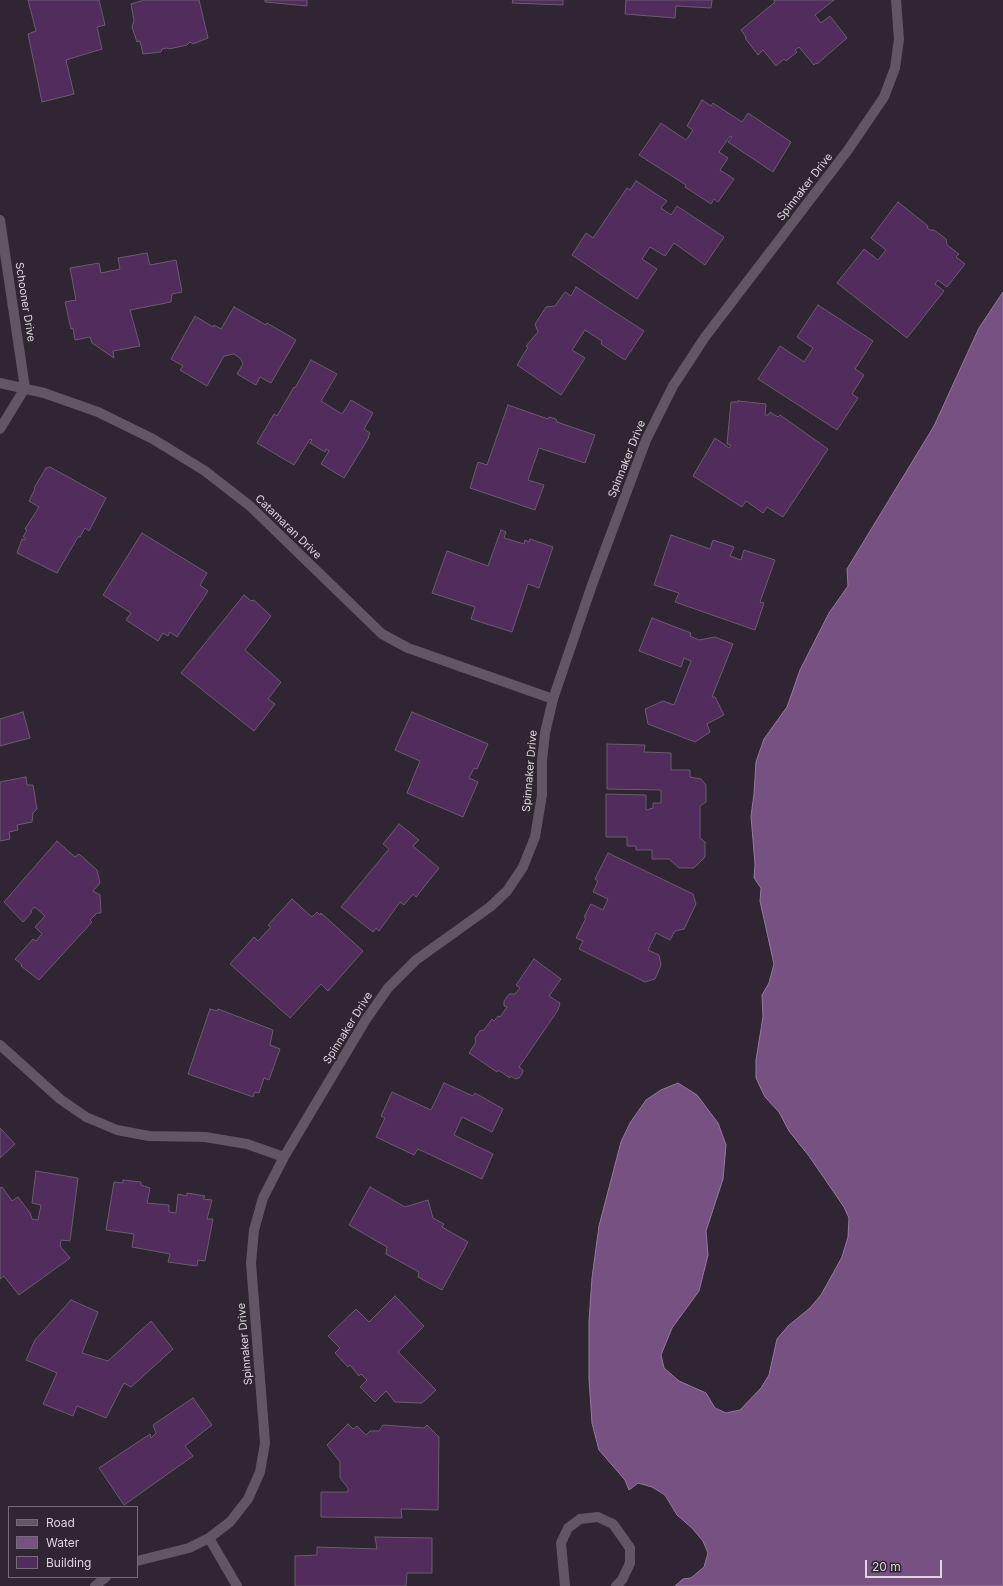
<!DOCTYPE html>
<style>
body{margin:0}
#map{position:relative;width:1003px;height:1586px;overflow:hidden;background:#2f2533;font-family:Inter,sans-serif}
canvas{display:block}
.legend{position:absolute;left:8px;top:1506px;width:130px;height:72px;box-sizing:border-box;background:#2f2533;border:1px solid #756c78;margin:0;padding:5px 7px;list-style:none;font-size:12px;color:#ddd6df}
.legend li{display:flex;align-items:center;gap:8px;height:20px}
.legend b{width:20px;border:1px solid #756c78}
.scale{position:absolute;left:865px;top:1560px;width:77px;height:18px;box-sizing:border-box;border:2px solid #ddd6df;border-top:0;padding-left:5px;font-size:12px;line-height:14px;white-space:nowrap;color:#ddd6df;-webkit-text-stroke:3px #2f2533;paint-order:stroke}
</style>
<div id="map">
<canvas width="1003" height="1586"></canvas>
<ul class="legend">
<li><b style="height:5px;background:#625666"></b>Road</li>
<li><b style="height:11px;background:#785183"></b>Water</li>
<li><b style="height:11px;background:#512c5c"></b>Building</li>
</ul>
<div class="scale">20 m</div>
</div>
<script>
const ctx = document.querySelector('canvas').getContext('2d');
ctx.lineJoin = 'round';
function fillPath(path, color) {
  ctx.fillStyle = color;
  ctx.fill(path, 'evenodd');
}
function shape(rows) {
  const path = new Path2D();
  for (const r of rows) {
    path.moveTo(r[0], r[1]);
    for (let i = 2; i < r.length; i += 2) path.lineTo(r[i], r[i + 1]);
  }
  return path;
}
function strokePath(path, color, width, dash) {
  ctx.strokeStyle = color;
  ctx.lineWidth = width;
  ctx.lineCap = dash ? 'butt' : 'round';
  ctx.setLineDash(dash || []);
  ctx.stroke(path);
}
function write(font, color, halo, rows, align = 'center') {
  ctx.font = font + ' Inter,sans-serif';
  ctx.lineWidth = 4;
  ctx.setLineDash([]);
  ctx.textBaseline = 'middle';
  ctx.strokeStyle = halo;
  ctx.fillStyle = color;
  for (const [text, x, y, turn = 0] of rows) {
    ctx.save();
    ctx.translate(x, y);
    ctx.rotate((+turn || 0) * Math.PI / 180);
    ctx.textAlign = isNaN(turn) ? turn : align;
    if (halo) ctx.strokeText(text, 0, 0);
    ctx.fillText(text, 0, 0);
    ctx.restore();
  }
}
const water = shape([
 [1003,292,1003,1586,675,1586,683,1579,691,1578,704,1567,708,1553,703,1541,692,1528,677,1515,665,1495,652,1487,638,1483,629,1490,625,1480,599,1450,592,1423,589,1379,589,1321,592,1278,599,1226,621,1142,630,1123,646,1100,661,1090,678,1083,697,1095,718,1123,726,1145,723,1179,706,1231,708,1255,699,1291,672,1328,661,1355,664,1368,679,1381,706,1393,715,1408,726,1413,740,1410,761,1388,769,1375,777,1339,788,1326,810,1308,821,1295,842,1257,848,1237,849,1218,844,1207,809,1156,789,1131,779,1112,765,1097,756,1078,756,1060,763,1017,762,995,769,983,774,964,760,901,761,888,754,878,755,864,751,816,754,794,756,762,764,739,787,707,800,670,829,613,848,586,847,569,934,426,979,328,1003,292]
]);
fillPath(water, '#785183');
strokePath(water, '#96799f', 1);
const building = shape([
 [28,0,99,0,105,25,97,27,102,49,66,60,74,94,42,102,28,34,36,31,28,0],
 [144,0,199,0,208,38,193,44,190,42,187,45,169,49,167,48,162,49,161,52,143,54,140,41,137,42,132,27,134,21,131,4,144,0],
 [265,0,307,0,307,6,265,2,265,0],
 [513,0,563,0,563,5,512,3,513,0],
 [626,0,712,0,711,8,676,6,675,18,625,14,626,0],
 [774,0,834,0,815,15,821,23,830,16,847,38,817,64,816,63,814,65,799,47,795,50,797,52,786,61,784,59,776,66,763,50,758,55,745,38,746,37,741,30,775,2,774,0],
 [702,100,711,106,713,103,742,122,748,113,791,142,773,172,728,142,732,137,730,136,719,152,728,158,720,170,734,179,718,202,714,199,711,204,685,187,686,185,639,155,661,123,686,140,693,130,687,126,702,100],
 [636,181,667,201,661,208,671,215,677,206,724,237,705,265,674,243,665,256,650,247,642,259,657,269,637,299,572,255,586,233,593,238,627,188,630,190,636,181],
 [898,202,928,226,927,228,930,230,934,230,946,239,947,245,959,254,956,257,965,264,947,287,938,280,935,284,944,291,907,338,837,283,864,249,878,260,886,250,871,238,898,202],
 [147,253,150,265,176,260,182,292,172,294,171,302,130,310,140,346,113,351,114,358,92,343,90,337,75,340,73,328,71,329,65,302,76,300,70,268,99,263,101,273,120,269,118,258,147,253],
 [576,287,644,331,625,360,601,344,602,341,585,330,572,350,585,358,561,395,517,365,528,347,526,346,538,332,535,324,546,307,555,306,565,292,571,296,576,287],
 [818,305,873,341,855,369,864,375,852,394,858,398,837,430,758,379,780,346,804,362,813,348,797,337,818,305],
 [234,307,266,325,267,323,296,340,271,383,260,377,256,385,237,374,243,364,241,359,234,354,224,356,207,386,180,370,183,366,171,359,195,316,213,327,214,325,221,329,234,307],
 [311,360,337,374,321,401,342,414,351,400,373,413,364,429,370,433,368,437,369,437,344,478,321,464,329,451,326,449,325,452,310,443,312,440,310,439,294,465,257,443,274,414,277,416,294,387,295,388,311,360],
 [738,401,766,404,765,415,768,415,770,412,778,417,780,415,828,449,783,517,767,507,763,513,746,501,742,507,693,476,715,438,729,448,731,445,727,444,731,402,738,402,738,401],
 [508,405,548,419,549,417,556,419,557,422,595,435,585,463,539,448,528,480,544,485,535,510,470,488,478,462,487,465,508,405],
 [50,467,106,498,89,531,85,528,80,537,78,537,57,573,17,553,22,539,25,540,26,538,23,537,27,530,25,529,39,507,29,501,35,489,34,488,46,468,50,467],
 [501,530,506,532,504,538,524,544,525,540,529,542,530,539,553,547,539,588,528,584,512,632,471,619,475,607,432,593,447,551,488,566,501,530],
 [142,533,207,573,200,585,208,591,177,637,170,632,168,636,163,633,158,641,126,620,131,613,103,595,142,533],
 [671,535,710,549,713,540,734,547,730,556,741,560,744,550,775,560,760,602,764,603,755,630,675,602,679,593,654,585,671,535],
 [244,595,251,601,254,600,271,616,245,650,281,682,268,699,275,704,254,731,181,673,244,595],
 [652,618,691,633,690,636,699,640,715,637,733,644,712,697,715,697,724,715,707,724,710,732,695,742,648,724,645,709,663,701,674,705,691,661,684,658,681,667,639,651,652,618],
 [23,712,30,738,0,746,0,719,23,712],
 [412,712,488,744,477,769,474,768,469,778,478,782,463,817,407,793,420,761,395,750,412,712],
 [607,744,645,745,644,752,671,753,671,770,690,770,690,777,701,779,706,785,706,802,700,806,700,838,705,842,705,857,694,868,679,868,669,859,652,859,652,850,636,850,636,846,627,846,627,837,606,837,606,794,646,795,646,810,653,808,653,803,661,803,661,790,607,789,607,744],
 [26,777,27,785,33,785,37,809,33,813,32,822,17,825,18,830,9,832,10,839,0,841,0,782,26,777],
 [399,824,419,840,413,846,439,868,416,897,413,894,404,905,400,902,379,931,376,928,373,932,341,907,389,849,383,844,399,824],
 [57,841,75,857,79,854,97,870,100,883,93,891,100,895,101,913,97,913,90,920,92,922,39,980,21,966,22,965,15,959,33,939,36,941,42,934,35,927,45,916,35,907,30,911,32,912,23,922,4,902,57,841],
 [608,853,693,894,696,904,684,929,675,931,670,940,656,933,648,950,659,955,661,965,655,979,645,982,579,949,583,941,576,938,586,918,584,917,591,904,603,910,608,899,593,892,598,881,595,879,608,853],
 [292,899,312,917,317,912,320,915,321,913,363,951,328,991,321,984,290,1018,230,964,254,937,258,941,271,927,268,925,292,899],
 [534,959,561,979,549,996,560,1003,558,1010,519,1067,523,1070,522,1074,519,1078,515,1079,511,1076,510,1078,498,1070,497,1072,469,1053,476,1042,475,1038,480,1031,484,1030,492,1019,494,1021,498,1016,500,1017,507,1007,504,1006,504,1001,509,994,515,994,520,988,516,985,534,959],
 [210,1009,217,1011,218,1009,273,1030,270,1045,280,1049,269,1080,264,1078,259,1093,255,1092,253,1097,188,1074,210,1009],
 [444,1083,473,1096,475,1093,503,1109,492,1132,462,1117,454,1135,493,1154,482,1179,418,1149,414,1155,376,1137,385,1118,381,1116,392,1092,431,1110,444,1083],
 [0,1128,15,1144,0,1158,0,1128],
 [36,1171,78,1178,70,1241,61,1240,60,1246,70,1258,19,1295,4,1276,0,1279,0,1188,2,1187,12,1201,18,1197,30,1213,32,1219,38,1220,41,1205,32,1203,36,1171],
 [123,1180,141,1182,141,1185,150,1188,147,1203,169,1205,169,1212,176,1213,178,1194,187,1196,187,1193,205,1196,203,1199,212,1200,207,1219,213,1219,205,1261,198,1260,197,1266,168,1262,170,1254,132,1247,134,1234,106,1230,114,1182,123,1183,123,1180],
 [370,1187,405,1207,428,1200,433,1218,444,1224,442,1227,468,1242,442,1290,418,1277,419,1272,386,1254,387,1247,349,1225,370,1187],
 [395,1296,424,1326,398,1352,436,1390,422,1403,395,1402,386,1391,375,1402,360,1387,367,1380,361,1374,359,1376,350,1365,348,1367,335,1353,340,1348,328,1336,356,1309,369,1322,395,1296],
 [71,1300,98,1312,82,1353,108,1361,151,1321,173,1349,131,1387,124,1383,106,1418,77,1406,73,1416,43,1404,57,1373,26,1360,35,1340,71,1300],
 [193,1398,212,1425,185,1446,193,1456,124,1505,99,1468,150,1434,151,1438,156,1433,153,1425,193,1398],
 [348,1424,353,1429,357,1426,366,1435,370,1431,379,1431,383,1425,424,1428,427,1425,439,1437,438,1510,401,1509,402,1518,321,1517,321,1492,348,1492,348,1488,340,1478,340,1462,327,1445,348,1424],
 [375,1537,432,1538,432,1573,407,1573,406,1586,295,1586,295,1556,317,1555,317,1547,377,1549,375,1537]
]);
fillPath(building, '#512c5c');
strokePath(building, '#695d6d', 1);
strokePath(shape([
 [565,1586,561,1543,568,1528,580,1519,598,1517,613,1524,630,1548,630,1563,622,1580,616,1586]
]), '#625666', 10);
strokePath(shape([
 [0,220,25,388,0,429],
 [0,383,44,393,98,412,153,439,205,471,250,506,382,634,408,648,553,699],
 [0,1045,60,1099,86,1117,117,1130,149,1136,205,1137,247,1144,284,1157],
 [209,1538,237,1586],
 [137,1561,189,1548,209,1538,230,1522,248,1499,260,1472,265,1443,251,1263,254,1230,263,1198,284,1157,365,1021,388,988,416,960,490,907,507,891,523,867,535,837,542,795,542,761,545,733,553,699,593,582,646,440,673,386,705,337,848,150,884,97,895,68,899,39,896,0],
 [95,1586,106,1577]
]), '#625666', 10);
write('11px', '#ddd6df', '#2f2533', [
 ["Spinnaker Drive",805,187,-52],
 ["Schooner Drive",25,302,81],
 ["Spinnaker Drive",627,459,-68],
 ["Catamaran Drive",288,527,44],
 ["Spinnaker Drive",530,771,-85],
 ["Spinnaker Drive",348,1028,-58],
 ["Spinnaker Drive",245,1344,-95]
]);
</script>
